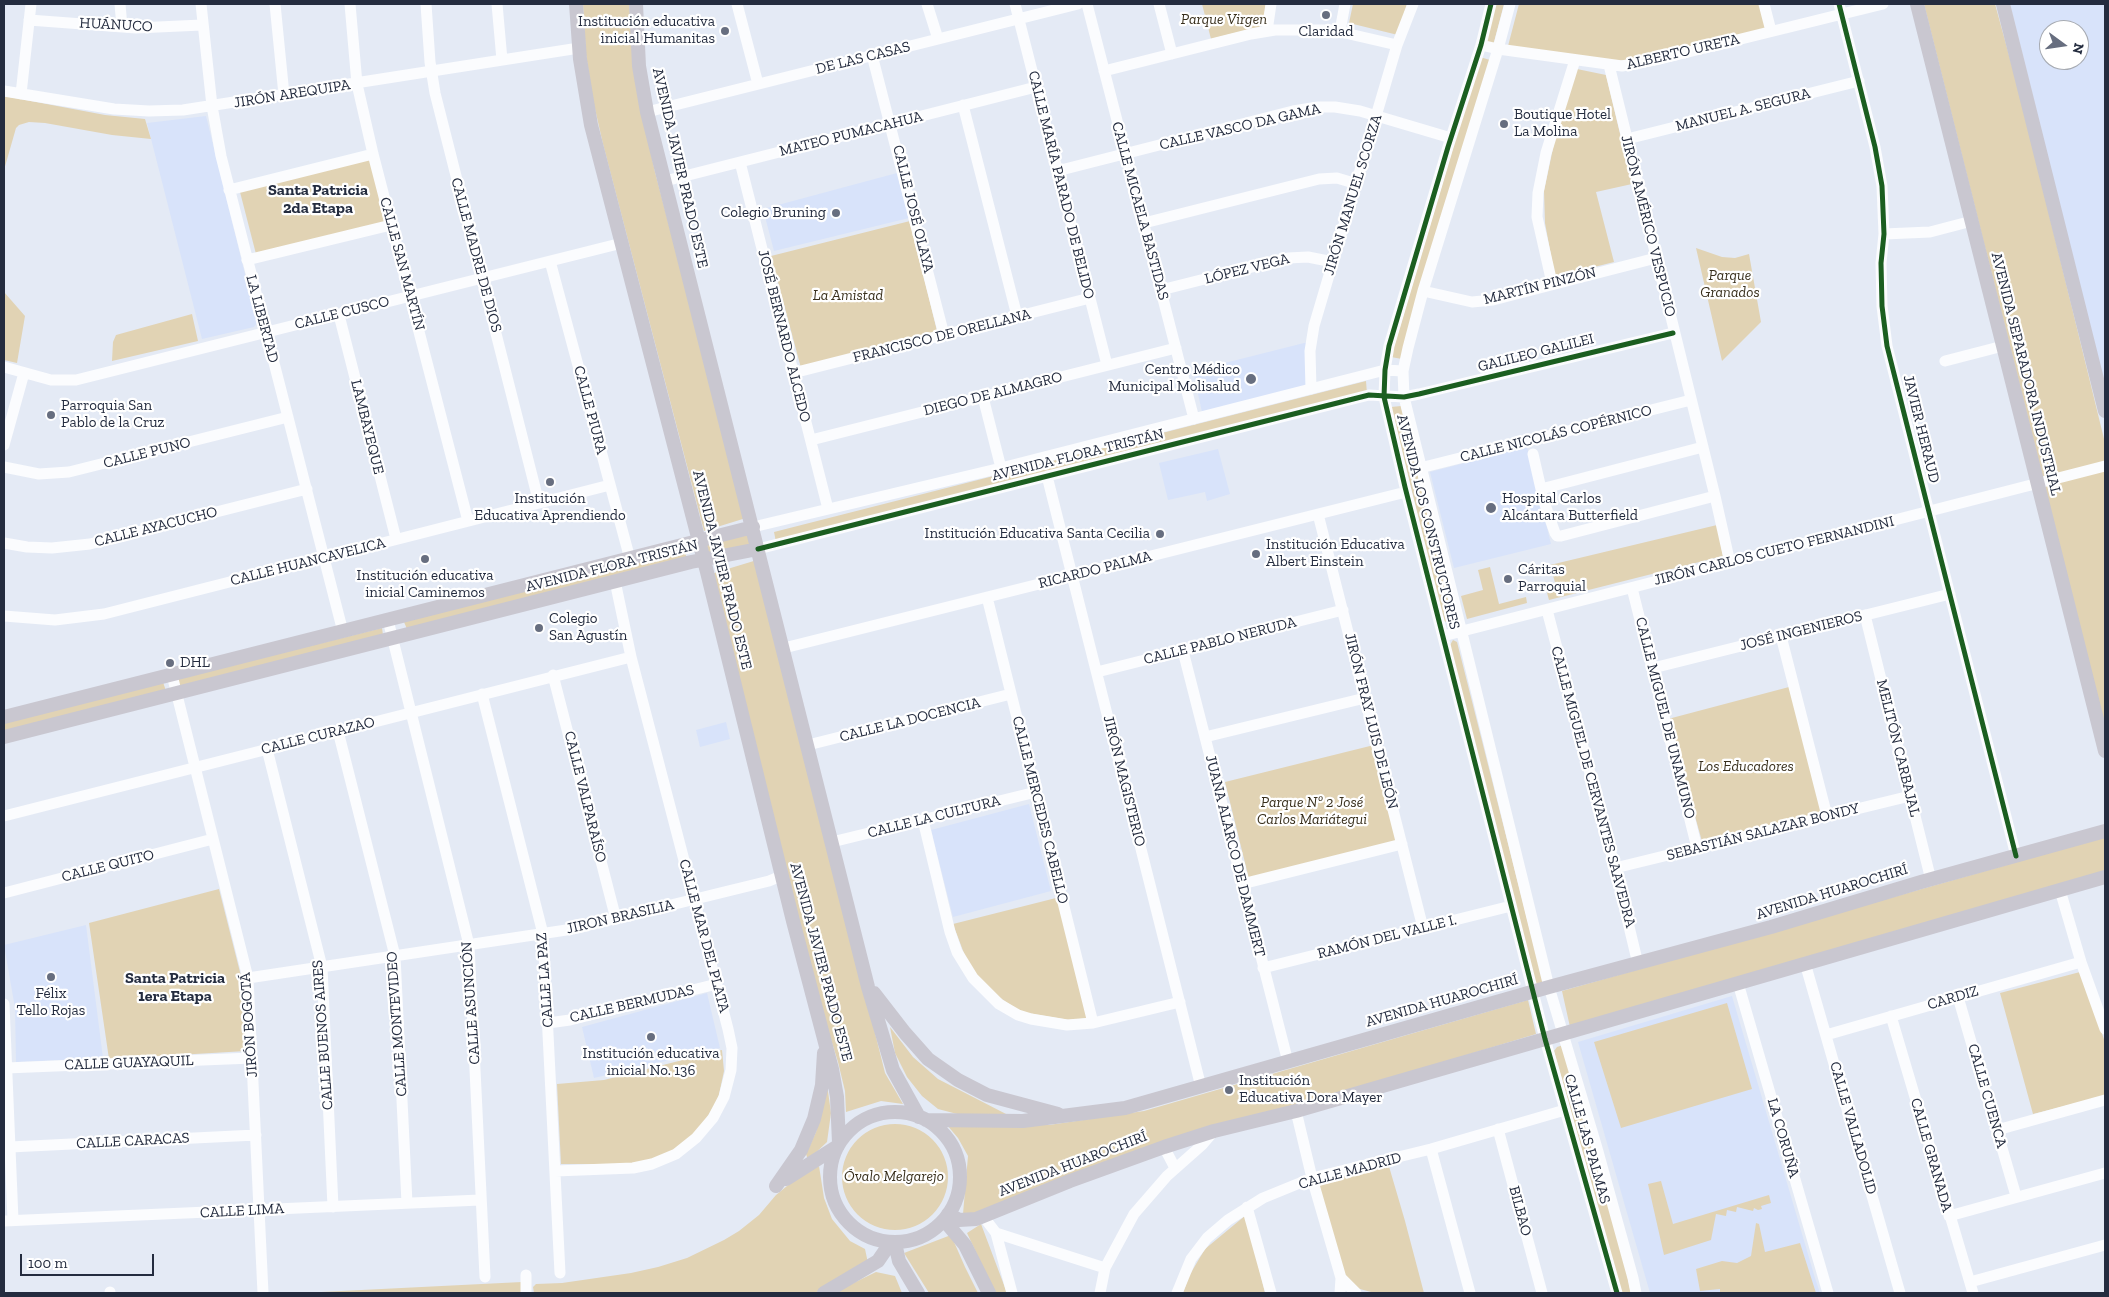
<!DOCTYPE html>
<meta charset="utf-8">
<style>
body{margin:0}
#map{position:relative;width:2109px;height:1297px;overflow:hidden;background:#e4eaf5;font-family:"Zilla Slab",serif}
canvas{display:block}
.frame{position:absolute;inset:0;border:5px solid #242c3f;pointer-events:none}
.north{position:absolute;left:2039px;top:20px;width:50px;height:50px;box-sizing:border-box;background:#fff;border:1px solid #a7abb2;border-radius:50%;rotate:104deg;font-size:14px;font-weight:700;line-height:20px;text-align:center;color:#242c3f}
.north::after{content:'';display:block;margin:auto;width:18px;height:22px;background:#676e7f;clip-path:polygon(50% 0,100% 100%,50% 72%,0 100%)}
.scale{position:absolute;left:20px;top:1254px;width:134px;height:22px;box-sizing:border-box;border:2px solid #242c3f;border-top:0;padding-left:6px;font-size:15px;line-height:18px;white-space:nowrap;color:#242c3f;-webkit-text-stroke:4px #fff;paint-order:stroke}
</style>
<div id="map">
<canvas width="2109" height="1297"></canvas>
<div class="frame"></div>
<div class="north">N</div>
<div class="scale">100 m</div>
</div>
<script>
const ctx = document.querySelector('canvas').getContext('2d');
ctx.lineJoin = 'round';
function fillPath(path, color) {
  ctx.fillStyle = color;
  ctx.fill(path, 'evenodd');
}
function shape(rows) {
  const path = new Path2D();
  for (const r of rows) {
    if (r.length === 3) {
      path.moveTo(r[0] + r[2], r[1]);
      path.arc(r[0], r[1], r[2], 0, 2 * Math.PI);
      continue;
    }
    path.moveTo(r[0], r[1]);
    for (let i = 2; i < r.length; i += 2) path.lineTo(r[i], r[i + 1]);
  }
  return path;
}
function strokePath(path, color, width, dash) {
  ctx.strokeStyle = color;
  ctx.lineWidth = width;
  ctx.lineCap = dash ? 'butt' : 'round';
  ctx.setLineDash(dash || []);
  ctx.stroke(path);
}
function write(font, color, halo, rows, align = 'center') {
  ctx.font = font + ' "Zilla Slab",serif';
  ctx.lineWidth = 4.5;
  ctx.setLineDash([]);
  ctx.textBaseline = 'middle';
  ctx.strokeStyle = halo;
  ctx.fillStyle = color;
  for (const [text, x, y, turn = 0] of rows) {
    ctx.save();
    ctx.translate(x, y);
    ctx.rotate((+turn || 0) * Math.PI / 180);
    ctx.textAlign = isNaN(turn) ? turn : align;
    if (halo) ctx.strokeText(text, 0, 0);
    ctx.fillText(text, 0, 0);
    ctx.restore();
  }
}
fillPath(shape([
 [2010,4,2105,4,2105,390],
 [2049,30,2079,30,2079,60,2049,60],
 [206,116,257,323,254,327,202,339,147,123],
 [897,173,909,218,774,251,763,209],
 [1308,342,1308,387,1202,412,1193,371],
 [1527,447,1551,544,1454,568,1430,472],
 [1218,449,1230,494,1207,501,1205,492,1168,500,1159,463],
 [726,722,730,739,700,747,696,730],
 [1029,804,1051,891,953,917,931,830],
 [86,925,103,1058,16,1062,15,1008,4,945],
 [707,993,720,1048,594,1078,582,1027],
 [1732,996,1815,1278,1820,1293,1650,1293,1578,1042]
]), '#d8e3fa');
fillPath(shape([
 [583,4,629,4,638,94,655,172,746,518,704,531,603,144,593,100,586,55],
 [1202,4,1266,4,1263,23,1259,27,1211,39],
 [1353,4,1407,4,1398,35,1349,23],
 [1495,4,1504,4,1494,42,1492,44,1487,41],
 [1519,4,1760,4,1766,28,1661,55,1618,61,1508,46],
 [1924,4,1995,4,2021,99,2105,443,2105,726],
 [1480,57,1490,60,1402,359,1391,357],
 [1577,69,1606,75,1632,184,1596,192,1614,262,1555,277,1545,223,1544,191,1555,139],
 [4,96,105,115,145,119,151,139,112,135,45,123,29,122,19,125,16,128,4,170],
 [371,158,388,222,256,254,240,192],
 [910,221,937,331,801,368,771,256],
 [1696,248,1722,257,1735,258,1749,254,1761,322,1722,361],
 [4,292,25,316,17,363,4,360],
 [192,314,198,341,112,361,113,342,116,335],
 [1366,381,1367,394,776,542,774,532],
 [1401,406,1453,620,1449,623,1444,621,1391,407],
 [1717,525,1723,556,1549,600,1546,589,1556,586,1550,565],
 [748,532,757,545,708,558,706,543],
 [684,550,687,558,407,629,404,622],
 [757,560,885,1073,903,1104,881,1101,846,1112,845,1091,838,1062,822,1011,711,574],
 [1490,567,1499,604,1526,597,1527,603,1467,619,1461,596,1483,590,1478,570],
 [382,628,383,635,183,687,177,684,176,681,180,678],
 [1453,640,1457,642,1543,982,1536,985,1450,645],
 [163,682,166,691,4,734,4,722],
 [1789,687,1822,813,1703,845,1668,719],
 [1374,745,1398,842,1249,879,1225,782],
 [2105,837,2105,874,1570,1027,1562,991],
 [219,889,242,980,246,1051,109,1059,89,923],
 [1060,897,1090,1018,1069,1020,1021,1012,996,995,977,976,965,956,953,924],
 [2080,972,2105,1042,2105,1096,2033,1114,2000,993],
 [1528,1000,1536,1034,1107,1164,976,1213,963,1214,968,1156,958,1138,947,1125,1049,1125,1144,1111],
 [1727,1003,1752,1089,1621,1128,1594,1042],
 [890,1027,913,1057,938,1079,1008,1115,961,1115,938,1109,922,1096,907,1077,895,1053],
 [1563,1045,1623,1256,1631,1293,1622,1293,1554,1051,1557,1047],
 [722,1050,724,1071,718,1099,703,1124,690,1139,667,1154,638,1164,561,1164,557,1084,604,1080],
 [827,1084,831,1113,827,1142,808,1160,806,1154,816,1132],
 [895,1177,53],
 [1388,1163,1405,1221,1424,1293,1375,1293,1356,1288,1344,1274,1319,1188,1321,1183,1324,1181],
 [819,1166,824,1198,832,1219,850,1241,865,1249,868,1263,815,1293,534,1293,533,1287,536,1284,562,1283,631,1273,658,1267,687,1258,724,1240,739,1231,759,1215,776,1195,798,1177],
 [1661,1181,1673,1224,1769,1195,1771,1203,1761,1206,1762,1209,1758,1210,1754,1208,1753,1211,1737,1207,1736,1212,1727,1210,1726,1216,1716,1214,1711,1240,1664,1255,1648,1184],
 [1246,1215,1265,1293,1183,1293,1189,1276,1205,1249],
 [1756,1223,1759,1224,1765,1252,1800,1243,1816,1293,1720,1293,1720,1289,1700,1291,1696,1269,1722,1261,1737,1263,1751,1256],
 [981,1224,1007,1293,995,1293,967,1233],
 [951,1235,965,1267,978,1293,929,1293,904,1253],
 [876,1272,895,1276,902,1293,833,1293],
 [522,1282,522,1293,301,1293]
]), '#e1d3b4');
strokePath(shape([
 [120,4,122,27],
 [201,4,212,106,221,156,343,632],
 [275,4,284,95],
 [350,4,357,84,373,154,468,521],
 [426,4,430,62,435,93,539,503],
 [497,4,502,60],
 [737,4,758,84],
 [927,4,938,39],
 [1015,4,1107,365],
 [1087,4,1194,419],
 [1159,4,1172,54],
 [1491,4,1481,45,1448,147,1389,346,1385,370,1384,397,1405,487,1545,1039,1617,1293],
 [1510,4,1498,49,1423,291,1408,348,1403,371,1404,397,1549,987,1597,1148,1633,1278,1636,1293],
 [1764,4,1771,31],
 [1839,4,1875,147,1882,186,1884,234,1881,263,1882,306,1887,346,2016,856],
 [29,20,136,28,202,25],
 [1267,31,1271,4],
 [1340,31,1345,4],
 [1481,45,1498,49,1622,66,1660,59,1883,4],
 [872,55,944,335],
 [1609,65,1715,496,1730,563],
 [1104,71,1251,34,1275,30,1332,30,1397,45],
 [4,91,114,109,149,111,183,110,579,48],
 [21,94,31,4],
 [963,105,1017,316],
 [647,112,1078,4],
 [1627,139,1859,81],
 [740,162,828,509],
 [1057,171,1293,111,1318,107,1335,107,1360,111,1451,138],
 [665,181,1036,87],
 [229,190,373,154],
 [1144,223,1319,179,1337,178,1357,184],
 [1884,234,1930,232,1972,221],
 [247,260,391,225],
 [550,261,630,559],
 [1552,283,1537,217,1538,193,1546,153,1575,60],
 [1161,290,1288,258,1308,257,1333,262],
 [1423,291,1472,302,1493,300,1656,258],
 [339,315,396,539],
 [1945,361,2003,346],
 [4,367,51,380,76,380,622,243],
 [793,373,1090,298],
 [1311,389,1310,351,1314,326,1397,45,1413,4],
 [983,397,1001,468],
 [811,440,1176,348],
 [4,445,24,373],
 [1703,447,1541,489,1542,496,1555,533,1557,536,1561,536,1715,496],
 [1533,454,1541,489],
 [4,467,39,474,69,472,288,417],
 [1420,468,1691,400],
 [1047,476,1201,1087],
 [1318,514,1423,928],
 [753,527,1001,468,1385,370,1403,371],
 [4,543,27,547,52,548,90,544,307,489],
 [758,549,1369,395,1404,397,1419,394,1673,333],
 [1632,588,1697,848],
 [987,597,1093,1023],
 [1547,610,1615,868,1638,964],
 [1865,615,1931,880],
 [4,616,55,620,104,614,610,485],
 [388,620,469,945,485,1277],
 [1443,636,2105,466],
 [1781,636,1827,816],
 [784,648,1406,492],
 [1183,651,1288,1062],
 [1653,668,1950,594],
 [1097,672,1343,610],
 [172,675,248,978,263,1293],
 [553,675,616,919],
 [482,694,543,934,560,1273],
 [338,731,395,956,407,1203],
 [1205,737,1365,698],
 [808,745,1011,694],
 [267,749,322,967,333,1207],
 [4,816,631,657],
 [923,820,950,932,957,952,973,978,999,1004,1018,1015,1031,1019,1067,1025,1093,1023,1180,1002],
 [832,842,1036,792],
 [1615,868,1910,796],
 [1242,884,1402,844],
 [2060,890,2081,962,2105,1029],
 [4,893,213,839],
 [1805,963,1900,1293],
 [1263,968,1511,906],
 [248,978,573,929,769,881,781,876],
 [1738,983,1828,1293],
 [1958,997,2016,1196],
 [4,1004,13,1220],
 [1891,1016,1973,1293],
 [548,1023,570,1020,717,984],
 [1826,1035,2081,962],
 [6,1068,252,1058],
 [1296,1111,1312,1178,1341,1278,1356,1293],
 [1498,1129,1542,1293],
 [1997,1130,2105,1100],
 [10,1147,256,1135],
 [1164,1147,1175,1168],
 [1431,1149,1470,1293],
 [555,1171,633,1168,652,1164,676,1154,696,1138,713,1118,724,1097,731,1070,732,1048,728,1029,631,657,615,581],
 [1247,1207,1271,1293],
 [983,1216,996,1233,1012,1293],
 [1949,1216,2105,1173],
 [4,1221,480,1200],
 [996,1233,1105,1268],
 [526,1275,526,1293],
 [1970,1282,2105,1245],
 [110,1292,110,1293],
 [1100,1293,1105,1268,1134,1214,1167,1176,1202,1145,1214,1131],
 [1177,1293,1191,1259,1207,1238,1228,1220,1263,1198,1312,1178,1431,1149,1565,1110],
 [1340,1293,1341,1278]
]), '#fbfcfe', 11);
strokePath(shape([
 [576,4,580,59,591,125,707,572,793,921,832,1069,837,1097,839,1143],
 [636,4,639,66,647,112,868,987,893,1070,919,1117],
 [1917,4,2105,751],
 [2003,4,2105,411],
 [4,717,753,527],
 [4,737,691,562,758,549],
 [874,993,905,1033,928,1059,958,1080,987,1095,1058,1114],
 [895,1177,65],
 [926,1120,1023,1121,1125,1108,1549,987,1771,927,1921,882,2105,831],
 [786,1179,838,1146],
 [776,1186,801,1150,814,1119,822,1085,824,1053],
 [948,1214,959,1220,976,1219,1070,1181,1164,1147,1214,1131,1296,1111,2105,877],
 [944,1220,965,1245,989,1293],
 [895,1243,899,1261,918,1293],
 [824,1293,878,1261,891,1242]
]), '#c9c7d0', 14);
strokePath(shape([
 [1491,4,1481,45,1448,147,1389,346,1385,370,1384,397,1405,487,1545,1039,1617,1293],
 [1839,4,1875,147,1882,186,1884,234,1881,263,1882,306,1887,346,2016,856],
 [758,549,1369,395,1404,397,1419,394,1673,333]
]), '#1b5e20', 5);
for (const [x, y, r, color] of [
 [1326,15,5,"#676e7f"],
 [725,31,5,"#676e7f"],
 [1504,124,5,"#676e7f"],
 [836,213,5,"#676e7f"],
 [1251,379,6,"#676e7f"],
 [51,415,5,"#676e7f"],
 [550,482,5,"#676e7f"],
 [1491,508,6,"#676e7f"],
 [1160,534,5,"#676e7f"],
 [1256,554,5,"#676e7f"],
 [425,559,5,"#676e7f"],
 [1508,579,5,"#676e7f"],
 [539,628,5,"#676e7f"],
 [170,663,5,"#676e7f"],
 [51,977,5,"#676e7f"],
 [651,1037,5,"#676e7f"],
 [1229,1090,5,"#676e7f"]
]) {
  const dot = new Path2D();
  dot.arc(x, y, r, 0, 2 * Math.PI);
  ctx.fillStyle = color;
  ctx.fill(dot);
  strokePath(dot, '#fff', 2);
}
write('italic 15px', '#382f1c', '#fff', [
 ["Parque Virgen",1224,20],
 ["Parque",1730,276],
 ["Granados",1730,293],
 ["La Amistad",848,296],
 ["Los Educadores",1746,767],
 ["Parque Nº 2 José",1312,803],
 ["Carlos Mariátegui",1312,820],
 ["Óvalo Melgarejo",894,1177]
]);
write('15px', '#242c3f', '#fff', [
 ["Institución educativa",715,22,"right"],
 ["inicial Humanitas",715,39,"right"],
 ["Claridad",1326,32,"center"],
 ["Boutique Hotel",1514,115],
 ["La Molina",1514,132],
 ["Colegio Bruning",826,213,"right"],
 ["Centro Médico",1240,370,"right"],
 ["Municipal Molisalud",1240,387,"right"],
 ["Parroquia San",61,406],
 ["Pablo de la Cruz",61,423],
 ["Institución",550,499,"center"],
 ["Educativa Aprendiendo",550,516,"center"],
 ["Hospital Carlos",1502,499],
 ["Alcántara Butterfield",1502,516],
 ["Institución Educativa Santa Cecilia",1150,534,"right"],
 ["Institución Educativa",1266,545],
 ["Albert Einstein",1266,562],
 ["Cáritas",1518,570],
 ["Parroquial",1518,587],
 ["Institución educativa",425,576,"center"],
 ["inicial Caminemos",425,593,"center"],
 ["Colegio",549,619],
 ["San Agustín",549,636],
 ["DHL",180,663],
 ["Félix",51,994,"center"],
 ["Tello Rojas",51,1011,"center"],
 ["Institución educativa",651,1054,"center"],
 ["inicial No. 136",651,1071,"center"],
 ["Institución",1239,1081],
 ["Educativa Dora Mayer",1239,1098]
], 'left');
write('15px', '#242c3f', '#fff', [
 ["HUÁNUCO",116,25,3],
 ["ALBERTO URETA",1683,52,-13],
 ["DE LAS CASAS",863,58,-14],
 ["JIRÓN AREQUIPA",292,94,-9],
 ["MANUEL A. SEGURA",1743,110,-14],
 ["CALLE VASCO DA GAMA",1240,127,-13],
 ["MATEO PUMACAHUA",851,134,-14],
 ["AVENIDA JAVIER PRADO ESTE",680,168,77],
 ["CALLE MARÍA PARADO DE BELIDO",1061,185,76],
 ["JIRÓN MANUEL SCORZA",1353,195,-73],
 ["CALLE JOSÉ OLAYA",913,209,76],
 ["CALLE MICAELA BASTIDAS",1140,211,75],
 ["JIRÓN AMÉRICO VESPUCIO",1648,226,76],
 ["CALLE MADRE DE DIOS",476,255,75],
 ["CALLE SAN MARTÍN",402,264,75],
 ["LÓPEZ VEGA",1247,269,-14],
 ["MARTÍN PINZÓN",1540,286,-14],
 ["CALLE CUSCO",342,313,-14],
 ["LA LIBERTAD",262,319,75],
 ["JOSÉ BERNARDO ALCEDO",784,336,76],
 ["FRANCISCO DE ORELLANA",942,336,-14],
 ["GALILEO GALILEI",1536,353,-14],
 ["AVENIDA SEPARADORA INDUSTRIAL",2026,374,76],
 ["DIEGO DE ALMAGRO",993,394,-14],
 ["CALLE PIURA",590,410,75],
 ["LAMBAYEQUE",367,427,76],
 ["JAVIER HERAUD",1921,429,76],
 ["CALLE NICOLÁS COPÉRNICO",1556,434,-14],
 ["CALLE PUNO",147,453,-14],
 ["AVENIDA FLORA TRISTÁN",1078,455,-14],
 ["AVENIDA LOS CONSTRUCTORES",1428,522,76],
 ["CALLE AYACUCHO",156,527,-14],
 ["JIRÓN CARLOS CUETO FERNANDINI",1774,551,-14],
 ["CALLE HUANCAVELICA",308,562,-14],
 ["AVENIDA FLORA TRISTÁN",612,566,-14],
 ["AVENIDA JAVIER PRADO ESTE",722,570,76],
 ["RICARDO PALMA",1095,570,-14],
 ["JOSÉ INGENIEROS",1801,631,-14],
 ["CALLE PABLO NERUDA",1220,641,-14],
 ["CALLE MIGUEL DE UNAMUNO",1665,718,76],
 ["CALLE LA DOCENCIA",910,720,-14],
 ["JIRÓN FRAY LUIS DE LEÓN",1371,721,76],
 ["CALLE CURAZAO",318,736,-14],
 ["MELITÓN CARBAJAL",1898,748,76],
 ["JIRÓN MAGISTERIO",1124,781,76],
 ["CALLE MIGUEL DE CERVANTES SAAVEDRA",1593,787,75],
 ["CALLE VALPARAÍSO",585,797,76],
 ["CALLE MERCEDES CABELLO",1040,810,76],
 ["CALLE LA CULTURA",934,817,-14],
 ["SEBASTIÁN SALAZAR BONDY",1763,832,-14],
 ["JUANA ALARCO DE DAMMERT",1235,856,76],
 ["CALLE QUITO",108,866,-14],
 ["AVENIDA HUAROCHIRÍ",1832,892,-17],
 ["JIRON BRASILIA",620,917,-13],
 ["CALLE MAR DEL PLATA",704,936,75],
 ["RAMÓN DEL VALLE I.",1387,937,-14],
 ["AVENIDA JAVIER PRADO ESTE",821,962,75],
 ["CALLE LA PAZ",545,980,-94],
 ["CARDIZ",1953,998,-16],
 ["AVENIDA HUAROCHIRÍ",1442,1001,-16],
 ["CALLE ASUNCIÓN",471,1003,-94],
 ["CALLE BERMUDAS",632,1004,-13],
 ["CALLE MONTEVIDEO",397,1024,-94],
 ["JIRÓN BOGOTÁ",249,1025,-94],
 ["CALLE BUENOS AIRES",323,1035,-94],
 ["CALLE GUAYAQUIL",129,1063,-2],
 ["CALLE CUENCA",1987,1096,74],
 ["CALLE VALLADOLID",1853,1128,74],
 ["LA CORUÑA",1783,1138,74],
 ["CALLE LAS PALMAS",1587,1139,74],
 ["CALLE CARACAS",133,1141,-3],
 ["CALLE GRANADA",1931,1155,74],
 ["AVENIDA HUAROCHIRÍ",1073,1164,-21],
 ["CALLE MADRID",1350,1171,-15],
 ["CALLE LIMA",242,1211,-3],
 ["BILBAO",1520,1211,75]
]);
write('bold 16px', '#242c3f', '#fff', [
 ["Santa Patricia",318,190],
 ["2da Etapa",318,208],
 ["Santa Patricia",175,978],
 ["1era Etapa",175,996]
]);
</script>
